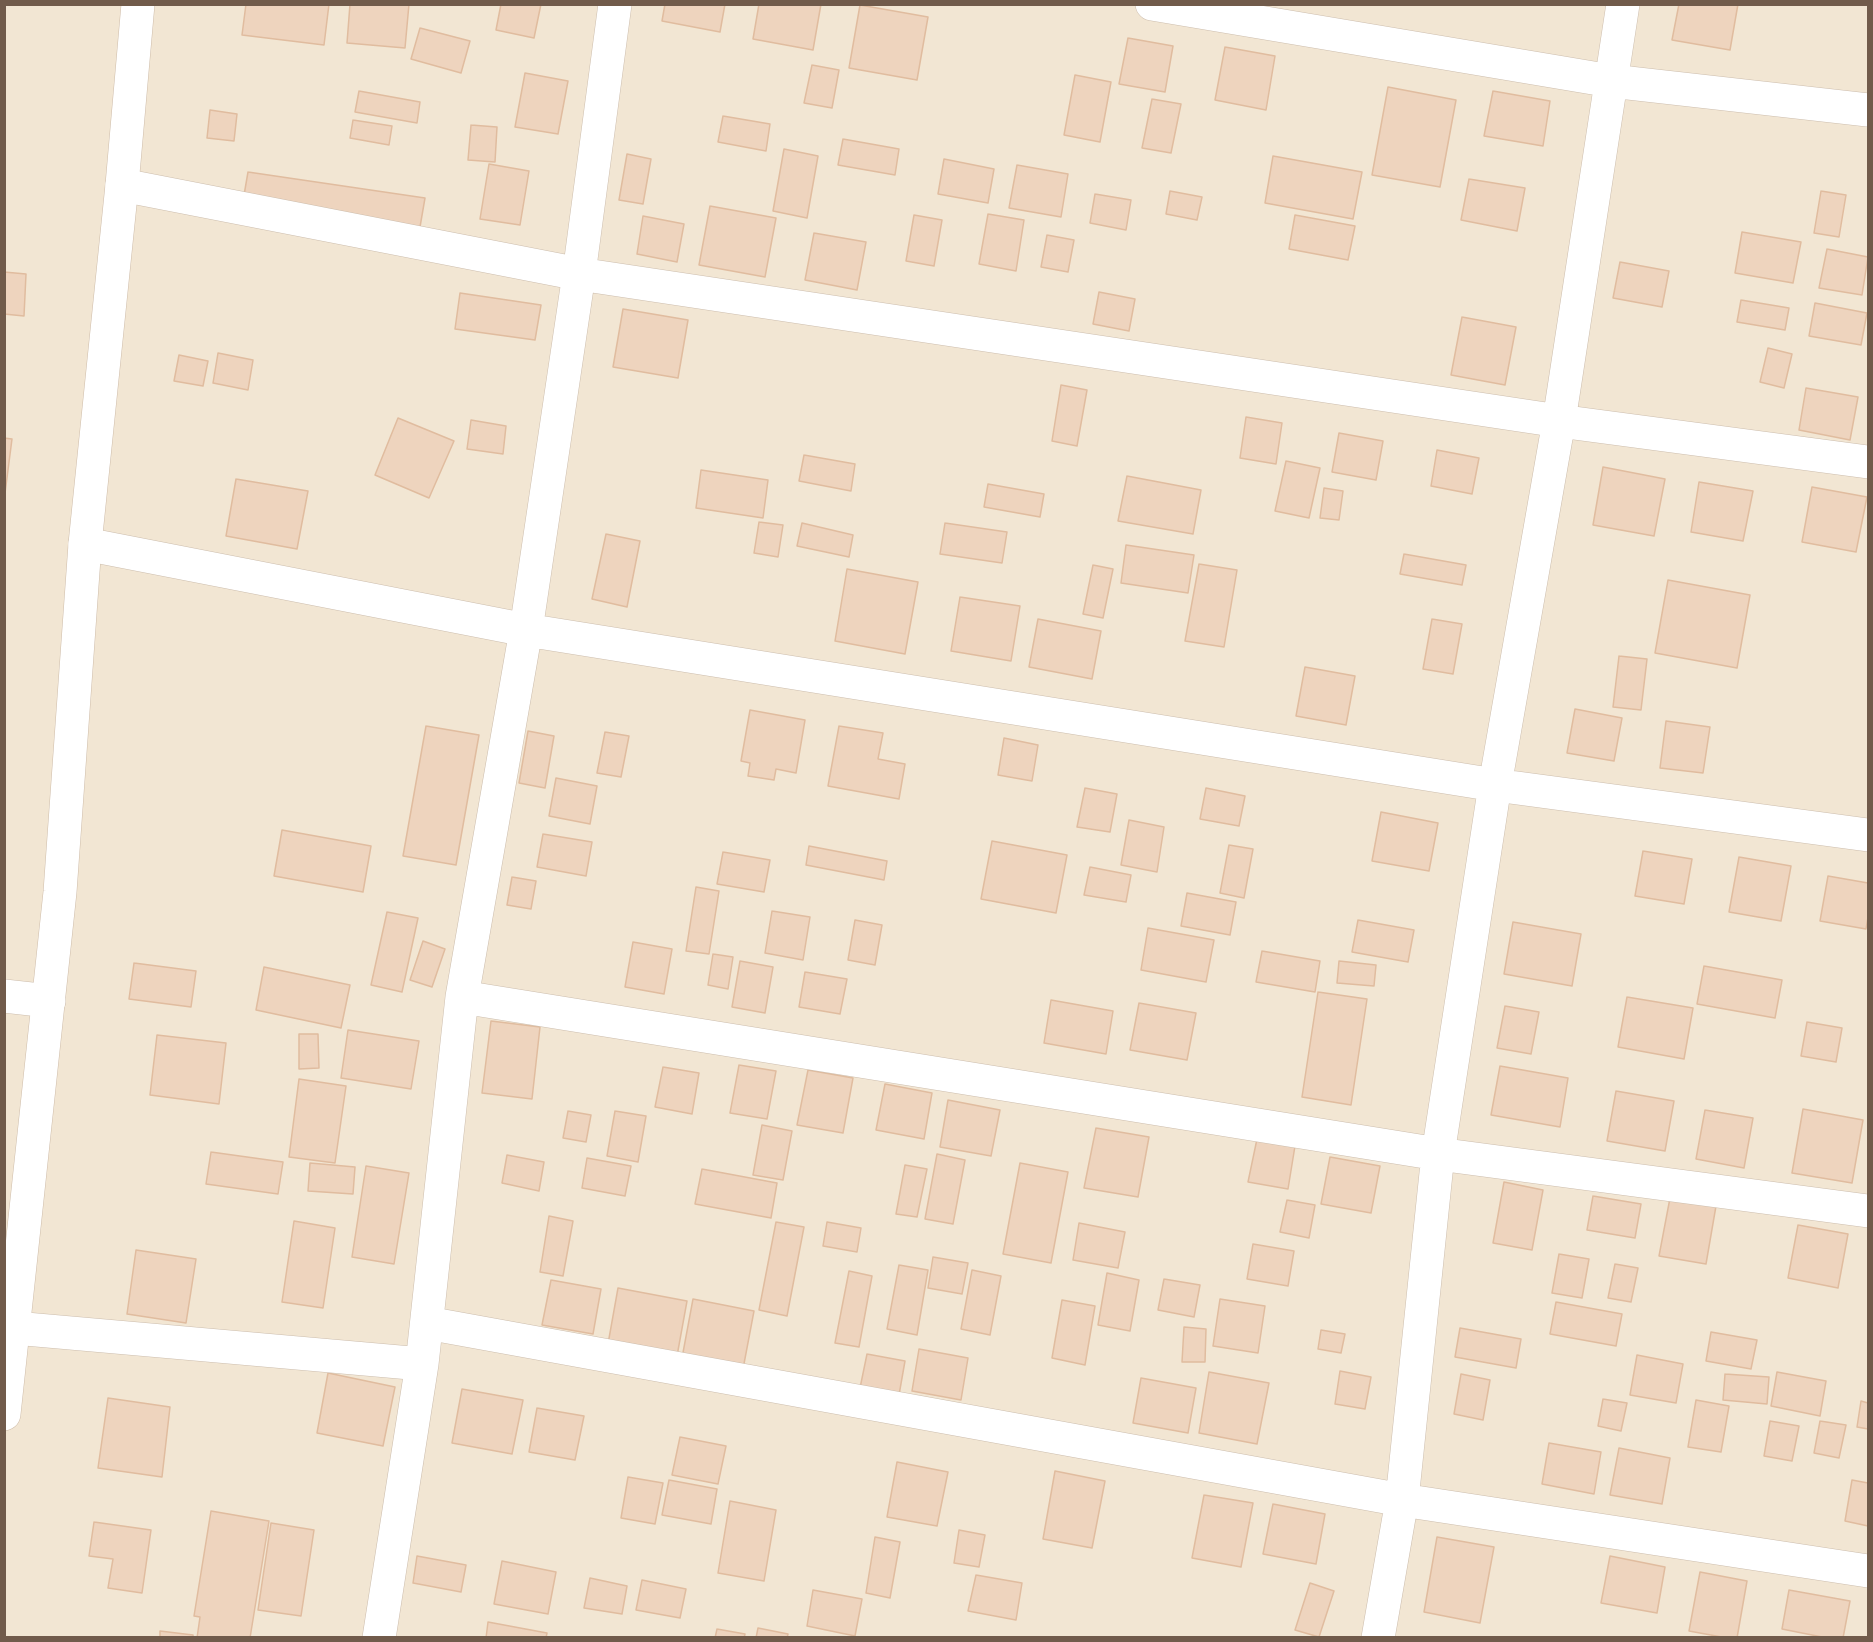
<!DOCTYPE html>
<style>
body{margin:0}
#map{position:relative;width:1873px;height:1642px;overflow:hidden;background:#fbf3e4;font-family:Poppins,sans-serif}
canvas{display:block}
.frame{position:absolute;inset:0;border:6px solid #715b4b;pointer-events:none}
</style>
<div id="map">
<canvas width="1873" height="1642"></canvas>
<div class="frame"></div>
</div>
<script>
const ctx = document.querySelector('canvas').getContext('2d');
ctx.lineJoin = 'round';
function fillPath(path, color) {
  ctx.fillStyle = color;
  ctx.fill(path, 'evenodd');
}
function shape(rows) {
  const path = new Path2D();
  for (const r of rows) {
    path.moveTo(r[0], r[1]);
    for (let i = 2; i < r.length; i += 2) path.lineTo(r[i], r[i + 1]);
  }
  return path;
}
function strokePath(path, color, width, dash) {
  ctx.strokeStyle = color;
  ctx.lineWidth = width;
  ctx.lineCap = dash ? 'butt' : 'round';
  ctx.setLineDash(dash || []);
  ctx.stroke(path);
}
fillPath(shape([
 [5,5,1868,5,1868,1637,5,1637]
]), '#f2e6d3');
const building = shape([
 [246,4,329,4,324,45,242,35,246,4],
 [350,4,409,4,405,48,347,43,350,4],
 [501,4,541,4,534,38,496,30,501,4],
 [665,4,725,4,720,32,662,21,665,4],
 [759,4,821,4,813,50,753,39,759,4],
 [1679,4,1738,4,1730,50,1672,40,1679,4],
 [860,5,928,17,917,80,849,68,860,5],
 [420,28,470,41,461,73,411,59,420,28],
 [1128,38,1173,46,1165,92,1119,84,1128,38],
 [1225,47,1275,56,1266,110,1215,100,1225,47],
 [812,65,839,70,832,108,804,103,812,65],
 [525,73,568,81,558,134,515,127,525,73],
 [1075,75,1111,82,1100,142,1064,135,1075,75],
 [1388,87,1456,100,1440,187,1372,175,1388,87],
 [359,91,420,102,417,123,355,112,359,91],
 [1493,91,1550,101,1543,146,1484,136,1493,91],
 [1152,99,1181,104,1171,153,1142,148,1152,99],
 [210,110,237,114,234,141,207,138,210,110],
 [723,116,770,124,766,151,718,142,723,116],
 [353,120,392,126,389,145,350,138,353,120],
 [471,125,497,127,495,162,468,160,471,125],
 [843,139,899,149,895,175,838,165,843,139],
 [784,149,818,156,807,218,773,211,784,149],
 [627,154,651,159,643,204,619,200,627,154],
 [1273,156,1362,172,1353,219,1265,203,1273,156],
 [944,159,994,169,988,203,938,194,944,159],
 [489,164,529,171,520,225,480,219,489,164],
 [1017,165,1068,174,1061,217,1009,208,1017,165],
 [248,172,425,198,420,227,243,201,248,172],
 [1469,179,1525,188,1517,231,1461,220,1469,179],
 [1170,191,1202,197,1197,220,1166,214,1170,191],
 [1821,191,1846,195,1839,237,1814,233,1821,191],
 [1095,194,1131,200,1126,230,1090,223,1095,194],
 [710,206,776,218,765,277,699,265,710,206],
 [988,214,1024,220,1016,271,979,264,988,214],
 [914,215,942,220,934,266,906,261,914,215],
 [1295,215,1355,226,1348,260,1289,249,1295,215],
 [643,216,684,224,677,262,637,254,643,216],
 [1742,232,1801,242,1793,283,1735,273,1742,232],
 [814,233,866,242,857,290,805,280,814,233],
 [1047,235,1074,240,1068,272,1041,267,1047,235],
 [1827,249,1868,257,1862,295,1819,288,1827,249],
 [1620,262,1669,271,1662,307,1613,298,1620,262],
 [4,272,26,274,24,316,4,314,4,272],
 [1099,292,1135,299,1129,331,1093,324,1099,292],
 [460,293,541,305,535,340,455,329,460,293],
 [1741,300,1789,308,1785,330,1737,322,1741,300],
 [1815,303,1867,313,1861,345,1809,336,1815,303],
 [623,309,688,320,678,378,613,367,623,309],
 [1462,317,1516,327,1505,385,1451,375,1462,317],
 [1768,348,1792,354,1784,388,1760,382,1768,348],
 [218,353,253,360,248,390,213,383,218,353],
 [179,355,208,361,203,386,174,381,179,355],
 [1061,385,1087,390,1077,446,1052,441,1061,385],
 [1806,388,1858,397,1850,440,1799,430,1806,388],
 [1246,417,1282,423,1276,464,1240,458,1246,417],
 [398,418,454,441,429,498,375,475,398,418],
 [471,420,506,426,503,454,467,449,471,420],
 [1339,433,1383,441,1376,480,1332,472,1339,433],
 [4,438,12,439,4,501,4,438],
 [1437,450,1479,458,1472,494,1431,486,1437,450],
 [804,455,855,464,851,491,799,481,804,455],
 [1286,461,1320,468,1309,518,1275,511,1286,461],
 [1603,467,1665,479,1654,536,1593,525,1603,467],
 [701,470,768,480,763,518,696,508,701,470],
 [1127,476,1201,490,1193,534,1118,521,1127,476],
 [236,479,308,491,297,549,226,536,236,479],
 [1699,482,1753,491,1743,541,1691,532,1699,482],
 [988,484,1044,494,1040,517,984,507,988,484],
 [1812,487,1867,497,1856,552,1802,542,1812,487],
 [1324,488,1343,491,1339,520,1320,518,1324,488],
 [759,522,783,525,778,557,754,553,759,522],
 [802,523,853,535,849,557,797,546,802,523],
 [945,523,1007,532,1002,563,940,554,945,523],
 [606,534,640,541,627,607,592,599,606,534],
 [1126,545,1194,555,1188,593,1121,583,1126,545],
 [1404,554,1466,565,1462,585,1400,574,1404,554],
 [1199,564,1237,570,1224,647,1185,641,1199,564],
 [1093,565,1113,569,1103,618,1083,614,1093,565],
 [847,569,918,582,905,654,835,641,847,569],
 [1668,580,1750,595,1737,668,1655,653,1668,580],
 [960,597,1020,606,1011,661,951,651,960,597],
 [1038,619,1101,631,1092,679,1029,667,1038,619],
 [1432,619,1462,624,1453,674,1423,669,1432,619],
 [1619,656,1647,659,1641,710,1613,707,1619,656],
 [1305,667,1355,676,1346,725,1296,716,1305,667],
 [1575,709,1622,718,1614,761,1567,753,1575,709],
 [750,710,805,720,796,773,776,769,774,780,748,776,750,763,741,761,750,710],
 [1666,721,1710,727,1703,773,1660,768,1666,721],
 [426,726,479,735,456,865,403,856,426,726],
 [839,726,883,733,878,759,905,764,899,799,828,786,839,726],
 [528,731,554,736,545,788,519,783,528,731],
 [605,732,629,736,621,777,597,773,605,732],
 [1004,738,1038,745,1032,781,998,775,1004,738],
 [556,778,597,786,590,824,549,816,556,778],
 [1085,788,1117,794,1110,832,1077,827,1085,788],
 [1206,788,1245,796,1239,826,1200,819,1206,788],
 [1381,812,1438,823,1429,871,1372,861,1381,812],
 [1129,820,1164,827,1157,872,1121,865,1129,820],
 [282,830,371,846,363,892,274,876,282,830],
 [543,834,592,842,586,876,537,867,543,834],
 [992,841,1067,855,1056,913,981,899,992,841],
 [1229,845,1253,849,1244,898,1220,893,1229,845],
 [809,846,887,861,884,880,806,865,809,846],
 [1643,851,1692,859,1684,904,1635,896,1643,851],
 [723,852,770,860,764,892,717,884,723,852],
 [1739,857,1791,866,1781,921,1729,912,1739,857],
 [1090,867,1131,875,1126,902,1084,895,1090,867],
 [1828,876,1868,883,1868,917,1866,929,1820,921,1828,876],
 [512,877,536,881,531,909,507,905,512,877],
 [696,887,719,891,709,954,686,951,696,887],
 [1187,893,1236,902,1230,935,1181,926,1187,893],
 [772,911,810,917,803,960,765,953,772,911],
 [387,912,418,918,402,992,371,985,387,912],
 [855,920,882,925,875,965,848,960,855,920],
 [1358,920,1414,930,1408,962,1352,952,1358,920],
 [1513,922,1581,934,1572,986,1504,974,1513,922],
 [1148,928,1214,940,1206,982,1141,970,1148,928],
 [423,941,445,949,432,987,410,980,423,941],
 [633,942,672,949,664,994,625,987,633,942],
 [1262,951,1320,961,1315,992,1256,982,1262,951],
 [713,954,733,957,728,989,708,985,713,954],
 [740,961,773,967,765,1013,732,1007,740,961],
 [1339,961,1376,965,1374,986,1337,983,1339,961],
 [134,963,196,971,191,1007,129,999,134,963],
 [1704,966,1782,980,1775,1018,1697,1004,1704,966],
 [264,967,350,985,341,1028,256,1010,264,967],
 [805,972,847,979,840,1014,799,1007,805,972],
 [1318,992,1367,999,1351,1105,1302,1097,1318,992],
 [1627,997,1693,1008,1684,1059,1618,1047,1627,997],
 [1051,1000,1113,1011,1106,1054,1044,1043,1051,1000],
 [1139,1003,1196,1013,1187,1060,1130,1050,1139,1003],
 [1505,1006,1539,1012,1531,1054,1497,1048,1505,1006],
 [491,1021,540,1027,532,1099,482,1093,491,1021],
 [1807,1022,1842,1028,1836,1062,1801,1056,1807,1022],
 [348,1030,419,1041,411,1089,341,1078,348,1030],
 [299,1034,318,1034,319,1068,299,1069,299,1034],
 [157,1035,226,1043,219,1104,150,1095,157,1035],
 [739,1065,776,1071,767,1119,730,1113,739,1065],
 [1500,1066,1568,1078,1560,1127,1491,1115,1500,1066],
 [663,1067,699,1073,692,1114,655,1107,663,1067],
 [808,1070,853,1078,843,1133,797,1125,808,1070],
 [299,1079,346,1086,335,1163,289,1157,299,1079],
 [885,1084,932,1093,924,1139,876,1130,885,1084],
 [1616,1091,1674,1101,1665,1151,1607,1141,1616,1091],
 [948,1100,1000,1110,991,1156,940,1147,948,1100],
 [1803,1109,1863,1120,1852,1183,1792,1173,1803,1109],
 [1705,1110,1753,1118,1744,1168,1696,1159,1705,1110],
 [568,1111,591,1115,586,1142,563,1138,568,1111],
 [615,1111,646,1116,638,1162,607,1156,615,1111],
 [762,1125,792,1131,783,1180,753,1175,762,1125],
 [1096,1128,1149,1137,1138,1197,1084,1188,1096,1128],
 [1257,1139,1295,1146,1288,1189,1248,1182,1257,1139],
 [211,1152,283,1162,278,1194,206,1184,211,1152],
 [937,1154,965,1160,953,1224,925,1219,937,1154],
 [507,1155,544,1162,539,1191,502,1183,507,1155],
 [1330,1157,1380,1166,1371,1213,1321,1204,1330,1157],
 [587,1158,631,1166,625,1196,582,1188,587,1158],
 [310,1163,355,1167,353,1194,308,1191,310,1163],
 [1020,1163,1068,1172,1051,1263,1003,1254,1020,1163],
 [905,1165,927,1169,917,1217,896,1214,905,1165],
 [366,1166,409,1173,394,1264,352,1257,366,1166],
 [702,1169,777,1183,771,1218,695,1204,702,1169],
 [1504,1182,1543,1190,1532,1250,1493,1243,1504,1182],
 [1593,1196,1641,1204,1635,1238,1587,1230,1593,1196],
 [1670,1198,1716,1206,1706,1264,1659,1256,1670,1198],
 [1287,1200,1315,1205,1309,1238,1280,1232,1287,1200],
 [549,1216,573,1221,563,1276,540,1272,549,1216],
 [294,1221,335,1228,323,1308,282,1302,294,1221],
 [776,1222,804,1227,787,1316,759,1310,776,1222],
 [827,1222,861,1228,857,1252,823,1246,827,1222],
 [1079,1223,1125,1232,1118,1268,1073,1260,1079,1223],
 [1798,1225,1848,1234,1838,1288,1788,1278,1798,1225],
 [1253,1244,1294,1251,1288,1286,1247,1279,1253,1244],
 [136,1250,196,1259,186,1323,127,1314,136,1250],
 [1559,1254,1589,1259,1582,1298,1552,1293,1559,1254],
 [933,1257,968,1263,962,1294,928,1288,933,1257],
 [1615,1264,1638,1268,1631,1302,1608,1298,1615,1264],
 [899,1265,928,1270,917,1335,887,1329,899,1265],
 [972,1270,1001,1276,990,1335,961,1329,972,1270],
 [849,1271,872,1276,859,1347,835,1343,849,1271],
 [1107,1273,1139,1280,1130,1331,1098,1325,1107,1273],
 [1164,1279,1200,1285,1194,1317,1158,1310,1164,1279],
 [551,1280,601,1289,593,1334,542,1325,551,1280],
 [618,1288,687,1301,677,1356,608,1344,618,1288],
 [693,1299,754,1311,743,1369,682,1358,693,1299],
 [1220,1299,1265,1306,1258,1353,1213,1346,1220,1299],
 [1062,1300,1095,1306,1085,1365,1052,1358,1062,1300],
 [1556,1302,1622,1314,1616,1346,1550,1334,1556,1302],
 [1184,1327,1206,1329,1205,1362,1182,1362,1184,1327],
 [1460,1328,1521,1339,1516,1368,1455,1357,1460,1328],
 [1321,1330,1345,1334,1341,1353,1318,1349,1321,1330],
 [1711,1332,1757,1340,1751,1369,1706,1361,1711,1332],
 [919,1349,968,1358,961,1400,912,1391,919,1349],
 [867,1354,905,1361,899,1395,860,1388,867,1354],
 [1637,1355,1683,1364,1676,1403,1630,1395,1637,1355],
 [1340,1371,1371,1377,1365,1409,1335,1404,1340,1371],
 [1209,1372,1269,1383,1257,1444,1199,1433,1209,1372],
 [1777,1372,1826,1381,1820,1416,1771,1406,1777,1372],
 [328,1373,395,1387,383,1446,317,1433,328,1373],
 [1461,1374,1490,1380,1483,1420,1454,1414,1461,1374],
 [1725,1374,1769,1377,1767,1404,1723,1400,1725,1374],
 [1141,1378,1196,1388,1188,1433,1133,1423,1141,1378],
 [462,1389,523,1400,512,1454,452,1443,462,1389],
 [108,1398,170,1407,162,1477,98,1468,108,1398],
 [1603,1399,1627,1403,1621,1431,1598,1426,1603,1399],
 [1696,1400,1729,1406,1721,1452,1688,1447,1696,1400],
 [1861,1401,1868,1403,1868,1429,1857,1427,1861,1401],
 [537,1408,584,1416,575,1460,529,1452,537,1408],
 [1770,1421,1799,1426,1792,1461,1764,1456,1770,1421],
 [1820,1421,1846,1425,1839,1458,1814,1453,1820,1421],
 [680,1437,726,1446,718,1484,672,1475,680,1437],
 [1549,1443,1601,1452,1594,1494,1542,1484,1549,1443],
 [1619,1448,1670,1458,1662,1504,1610,1495,1619,1448],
 [897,1462,948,1472,937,1526,887,1517,897,1462],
 [1055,1471,1105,1481,1092,1548,1043,1539,1055,1471],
 [628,1477,663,1483,655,1524,621,1518,628,1477],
 [669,1480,717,1489,711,1524,662,1515,669,1480],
 [1852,1480,1868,1483,1868,1526,1845,1521,1852,1480],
 [1204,1495,1253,1503,1241,1567,1192,1558,1204,1495],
 [730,1501,776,1510,764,1581,718,1573,730,1501],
 [1273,1504,1325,1514,1316,1564,1263,1554,1273,1504],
 [211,1511,269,1521,250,1638,197,1638,200,1617,194,1616,211,1511],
 [94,1522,151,1530,142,1593,108,1588,113,1559,89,1556,94,1522],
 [271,1523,314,1530,301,1616,258,1610,271,1523],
 [959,1530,985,1535,979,1567,954,1563,959,1530],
 [875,1537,900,1542,890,1598,866,1593,875,1537],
 [1437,1537,1494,1547,1480,1623,1424,1612,1437,1537],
 [417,1556,466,1565,461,1592,413,1583,417,1556],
 [1610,1556,1665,1567,1657,1613,1601,1603,1610,1556],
 [502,1561,556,1572,548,1614,494,1604,502,1561],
 [1700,1572,1747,1581,1737,1638,1727,1638,1689,1631,1700,1572],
 [976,1575,1022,1583,1016,1620,968,1611,976,1575],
 [590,1578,627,1586,622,1614,584,1608,590,1578],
 [642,1580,686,1589,680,1618,636,1610,642,1580],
 [1310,1583,1334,1591,1319,1637,1295,1630,1310,1583],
 [813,1590,862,1599,855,1636,807,1626,813,1590],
 [1789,1590,1850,1601,1843,1638,1827,1638,1782,1629,1789,1590],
 [488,1622,547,1633,546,1638,486,1638,488,1622],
 [758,1628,788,1634,787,1638,756,1638,758,1628],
 [717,1629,745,1634,744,1638,715,1638,717,1629],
 [160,1631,193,1635,193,1638,160,1638,160,1631]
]);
fillPath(building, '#eed4be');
strokePath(building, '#e0bc9f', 1.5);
const street = shape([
 [1152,4,1611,81,1868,110],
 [122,185,579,274,1559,421,1868,462],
 [85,544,526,630,1495,785,1868,835],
 [4,996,49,1001],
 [462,997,1438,1154,1868,1211],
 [427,1323,1402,1500,1868,1571],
 [14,1328,422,1364],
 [379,1638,422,1364,462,997,526,630,579,274,615,4],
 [1378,1638,1402,1500,1438,1154,1495,785,1559,421,1623,4]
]);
const secondary = shape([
 [4,1414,60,892,85,544,122,185,138,4]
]);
strokePath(street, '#cdbeae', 34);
strokePath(secondary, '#cebca9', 34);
strokePath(street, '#fff', 33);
strokePath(secondary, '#fff', 33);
</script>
